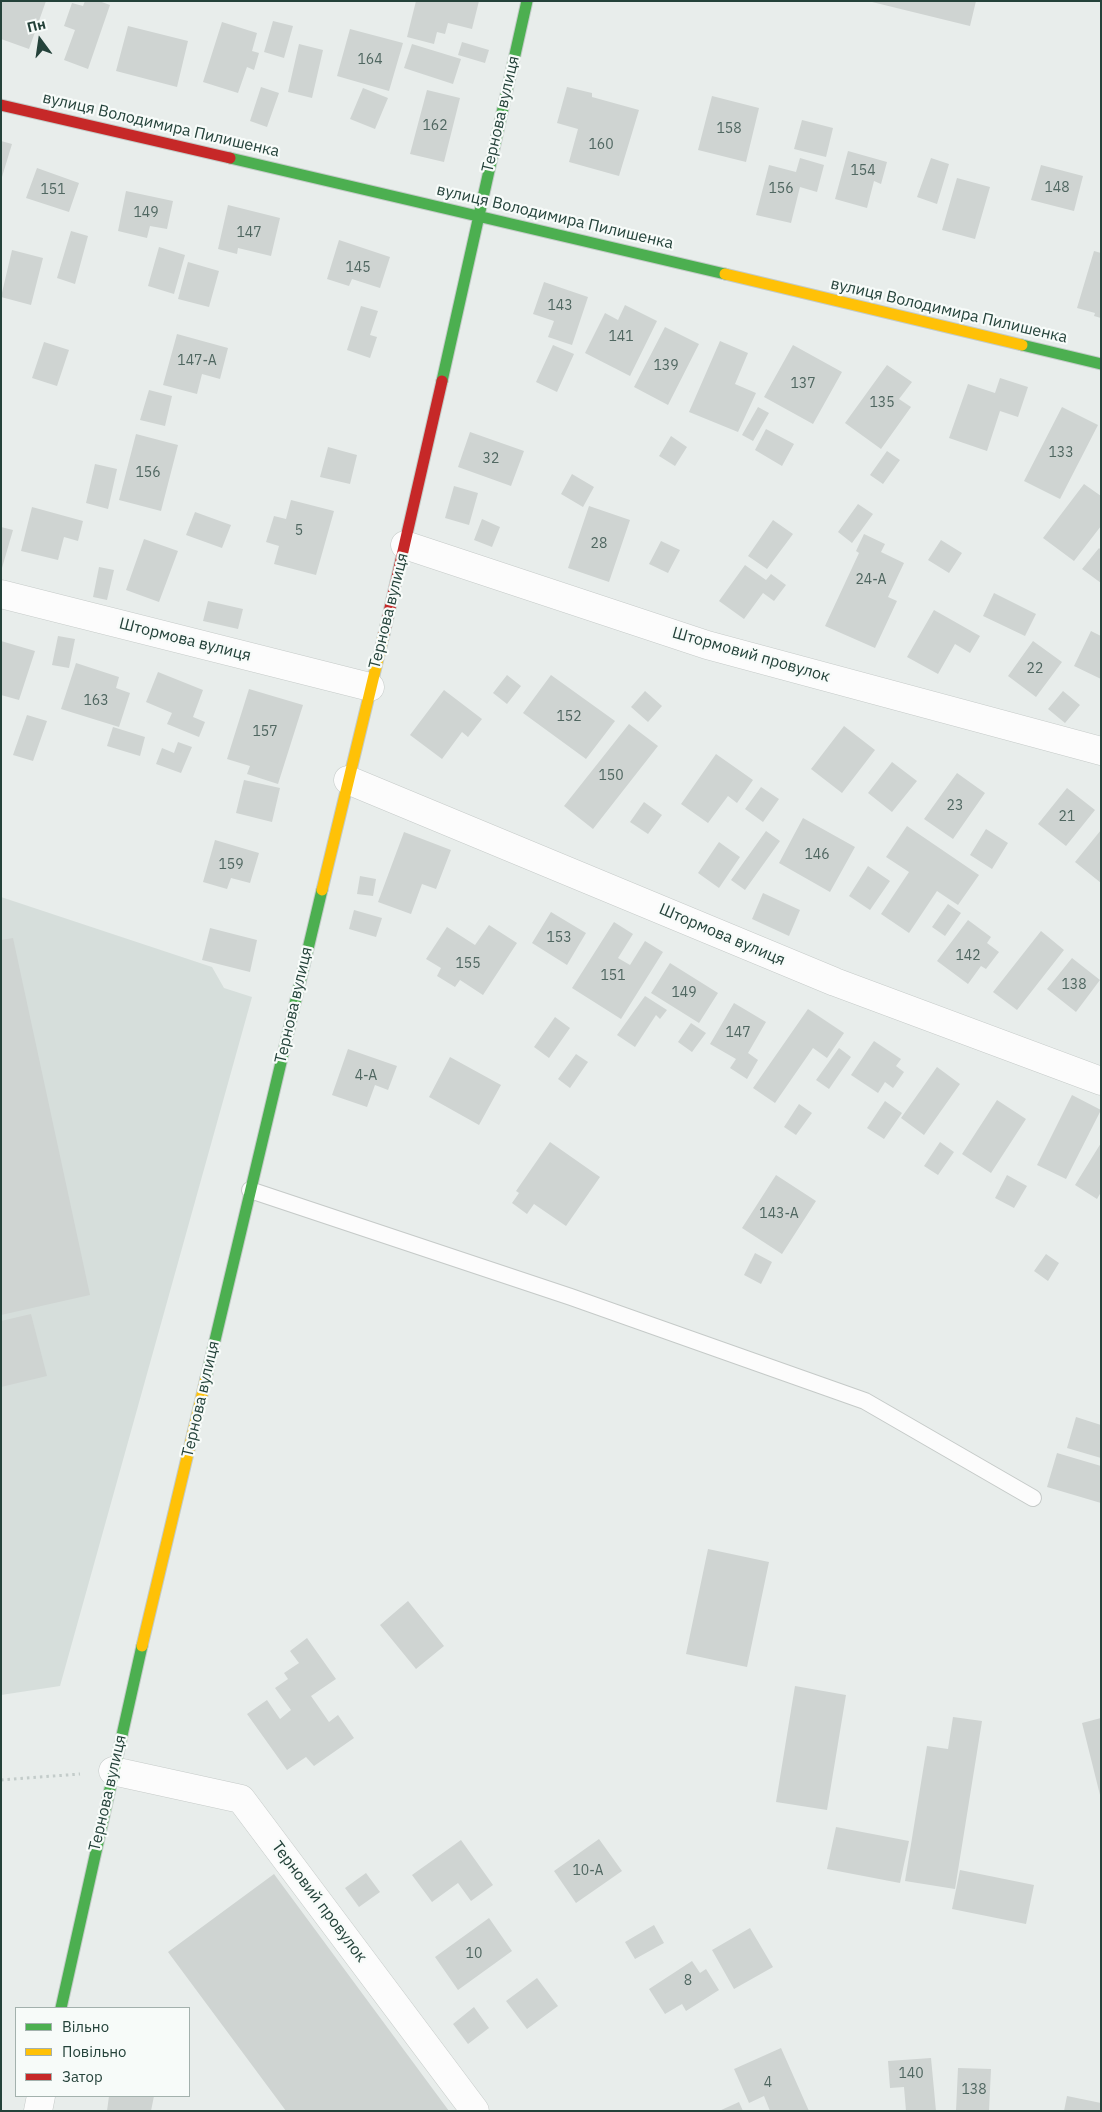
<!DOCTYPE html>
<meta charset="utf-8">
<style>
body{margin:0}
#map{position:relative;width:1102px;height:2112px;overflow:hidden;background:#e8edeb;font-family:"IBM Plex Sans",sans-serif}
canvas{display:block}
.frame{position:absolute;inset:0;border:2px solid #24423a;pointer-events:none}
.legend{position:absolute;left:15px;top:2007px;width:175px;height:90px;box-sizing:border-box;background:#f7fbf9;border:1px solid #a3b1ad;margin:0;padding:6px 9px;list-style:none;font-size:15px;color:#24423a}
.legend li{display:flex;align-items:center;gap:10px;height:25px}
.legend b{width:25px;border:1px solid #a3b1ad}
.north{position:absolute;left:15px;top:15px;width:50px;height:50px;-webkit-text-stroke:4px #f7fbf9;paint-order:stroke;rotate:346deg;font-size:14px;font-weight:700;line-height:20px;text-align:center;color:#24423a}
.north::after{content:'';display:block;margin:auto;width:18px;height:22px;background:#24423a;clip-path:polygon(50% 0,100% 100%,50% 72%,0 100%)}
</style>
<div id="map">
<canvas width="1102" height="2112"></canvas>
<div class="frame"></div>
<ul class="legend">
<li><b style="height:6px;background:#4caf50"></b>Вільно</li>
<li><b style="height:6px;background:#ffc107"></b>Повільно</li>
<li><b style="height:6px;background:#c62828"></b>Затор</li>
</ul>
<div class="north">Пн</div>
</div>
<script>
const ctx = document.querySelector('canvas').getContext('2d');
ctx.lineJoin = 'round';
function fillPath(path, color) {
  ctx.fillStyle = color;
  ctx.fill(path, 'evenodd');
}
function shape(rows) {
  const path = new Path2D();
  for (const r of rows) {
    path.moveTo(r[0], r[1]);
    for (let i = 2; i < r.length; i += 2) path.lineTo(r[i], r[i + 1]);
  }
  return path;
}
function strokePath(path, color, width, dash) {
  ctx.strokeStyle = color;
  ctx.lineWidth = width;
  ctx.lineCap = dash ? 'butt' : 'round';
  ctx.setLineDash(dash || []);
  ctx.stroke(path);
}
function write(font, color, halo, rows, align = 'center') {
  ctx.font = font + ' "IBM Plex Sans",sans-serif';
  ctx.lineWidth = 4.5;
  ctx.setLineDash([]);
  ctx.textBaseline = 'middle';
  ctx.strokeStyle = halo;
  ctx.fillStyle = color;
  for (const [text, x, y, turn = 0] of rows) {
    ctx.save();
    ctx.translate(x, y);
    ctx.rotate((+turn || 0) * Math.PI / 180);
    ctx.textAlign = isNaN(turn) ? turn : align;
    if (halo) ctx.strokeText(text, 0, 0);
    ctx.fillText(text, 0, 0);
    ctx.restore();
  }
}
fillPath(shape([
 [1,897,212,967,224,988,252,997,60,1686,1,1695]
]), '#d6dedb');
fillPath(shape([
 [1,1,46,1,29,49,1,39],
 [85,1,99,1,110,5,88,69,64,60,75,30,64,26,72,3,83,6],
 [416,1,479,1,472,29,448,23,445,34,437,32,434,44,407,37],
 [868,1,976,1,970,26],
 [273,21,293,26,284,58,264,52],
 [222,22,257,33,252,51,259,53,254,70,247,67,238,93,203,82],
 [128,26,188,41,177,87,116,71],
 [350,29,403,43,389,91,337,76],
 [462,42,489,50,485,63,458,55],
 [299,44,323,50,312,98,288,92],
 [412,44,461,59,453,84,404,68],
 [261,87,279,93,267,127,250,121],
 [567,87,592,93,592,97,639,110,619,176,569,162,578,129,557,123],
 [363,88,388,98,375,129,350,119],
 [427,90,460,98,444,162,410,154],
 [712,96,759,108,746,162,698,150],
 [802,120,833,128,826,157,794,149],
 [1,141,12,144,2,177,1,177],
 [848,151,887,162,881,184,874,181,867,208,835,199],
 [800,158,824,165,817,192,800,187,791,223,756,215,769,165,796,172],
 [931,158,949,164,937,204,917,197],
 [1041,165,1083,176,1074,211,1031,200],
 [37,168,79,183,69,212,26,198],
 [957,178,990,187,975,239,942,230],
 [126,191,173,201,167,229,150,226,147,238,118,231],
 [228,205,280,218,271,256,238,248,237,254,218,249],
 [71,231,88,236,75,284,57,278],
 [339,240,390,257,380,288,352,279,349,286,327,279],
 [159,247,185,255,174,294,148,286],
 [12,250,43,258,31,305,1,297],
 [1094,251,1101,253,1101,318,1094,316,1095,313,1077,308],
 [188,262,219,271,209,307,178,299],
 [544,282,588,297,572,345,548,337,554,321,533,314],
 [625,305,657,321,630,376,585,353,605,313,618,320],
 [361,306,378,311,370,335,377,337,370,358,347,350],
 [665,327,699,344,668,405,634,387],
 [177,334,228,348,220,379,202,374,197,394,163,385],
 [720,341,748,353,735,384,756,393,738,432,689,412],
 [44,342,69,350,57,386,32,378],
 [553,345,574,354,557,392,536,382],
 [793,345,842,372,813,424,764,397],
 [887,365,912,382,899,399,911,407,881,449,845,423],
 [1000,378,1028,387,1018,417,1000,411,987,451,949,438,968,384,995,393],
 [149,390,172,396,165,426,140,420],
 [758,407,769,413,753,441,742,435],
 [1062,407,1098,425,1060,499,1024,481],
 [766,429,794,444,782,466,755,450],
 [470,432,524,451,511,486,458,467],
 [136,434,178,445,161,511,119,500],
 [671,436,687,447,675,466,659,456],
 [328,447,357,455,350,484,320,477],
 [887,451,900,460,883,484,870,475],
 [95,464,117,469,108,509,86,503],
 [572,474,594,487,583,507,561,494],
 [1084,484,1101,496,1101,526,1074,561,1043,538],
 [454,486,478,493,469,525,445,518],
 [291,500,334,511,316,575,274,564,279,546,266,542,274,516,286,519],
 [858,504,873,514,852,543,838,532],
 [589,506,630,520,609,582,568,568],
 [32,507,83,521,78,541,64,537,58,560,21,551],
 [195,512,231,525,222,548,186,535],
 [482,519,500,527,492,547,474,540],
 [773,520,793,534,767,569,748,556],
 [1,527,13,530,2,568,1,568],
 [864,534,885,544,881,552,904,563,888,597,897,601,875,648,825,626,859,553,856,551],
 [144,539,178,551,159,602,126,590],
 [941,540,962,553,949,573,928,560],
 [661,541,680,550,668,573,649,564],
 [1099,548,1101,550,1101,583,1082,569],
 [745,565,766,580,771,574,786,585,774,601,763,593,744,619,719,601],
 [99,567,114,570,107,600,93,597],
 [994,593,1036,614,1025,636,983,616],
 [208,601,243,609,238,629,203,621],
 [934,610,980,636,970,653,955,644,938,674,907,657],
 [1091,631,1101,636,1101,679,1074,666],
 [58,636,75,639,69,668,52,665],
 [1,641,35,651,19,700,1,695],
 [1033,641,1062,662,1036,697,1008,676],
 [76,663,119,677,116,688,130,693,119,727,61,709],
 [158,672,203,690,193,717,205,722,199,737,167,724,172,713,146,702],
 [507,675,521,686,507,704,493,693],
 [551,675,615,721,586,759,523,713],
 [249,689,303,705,278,784,247,774,250,766,227,759],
 [444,690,482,719,468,737,462,732,442,759,410,735],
 [645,691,662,706,648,722,631,707],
 [1063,691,1080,705,1065,723,1048,709],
 [27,715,47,721,33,761,13,755],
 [629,724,658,746,593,829,564,806],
 [844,726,875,750,842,793,811,769],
 [113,727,145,737,140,756,107,746],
 [178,742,192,747,181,773,156,764,162,748,174,753],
 [716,754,753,780,737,803,728,796,708,823,681,804],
 [892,762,917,781,892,812,868,793],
 [957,773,985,793,953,839,924,819],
 [244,780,280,788,272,822,236,813],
 [761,787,779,799,763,822,745,809],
 [1067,788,1095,810,1066,846,1038,824],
 [644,802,662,815,648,834,630,822],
 [803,818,855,847,830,892,779,863],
 [907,826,979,875,958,905,937,891,909,933,881,914,909,872,886,857],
 [986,829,1008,843,992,869,970,855],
 [1101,830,1101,883,1075,862],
 [766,831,780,841,745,890,731,880],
 [404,832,451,850,436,889,422,884,411,914,378,902],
 [215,840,259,853,250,883,231,878,227,889,203,882],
 [719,842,740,857,719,888,698,873],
 [868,866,890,881,870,910,849,896],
 [360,876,376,879,373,896,357,894],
 [763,893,800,910,789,936,752,919],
 [948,904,961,913,945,936,932,927],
 [354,910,382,918,376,937,349,929],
 [551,912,586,933,567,965,532,943],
 [968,920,991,937,987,943,999,952,986,969,981,966,968,984,937,961],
 [614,922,633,934,618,958,630,965,645,941,663,952,621,1019,572,988],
 [489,925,517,943,483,995,460,980,455,987,437,976,441,968,426,959,447,927,475,945],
 [210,928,257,940,250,972,202,960],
 [1041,931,1064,950,1017,1010,993,992],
 [13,938,90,1295,1,1315,1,940],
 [1072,958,1100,980,1076,1012,1047,989],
 [670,963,718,993,699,1023,651,993],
 [645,996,667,1010,660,1019,656,1015,635,1047,617,1035],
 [734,1003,766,1022,748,1053,758,1060,747,1079,730,1068,736,1059,710,1044],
 [808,1009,844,1033,827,1058,813,1048,775,1103,753,1088],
 [555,1017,570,1028,549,1058,534,1047],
 [691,1023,706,1033,692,1052,678,1042],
 [874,1041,901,1059,896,1066,904,1072,893,1088,885,1082,878,1093,851,1075],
 [839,1048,851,1057,829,1089,816,1080],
 [348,1049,397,1066,388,1090,375,1085,367,1107,332,1095],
 [576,1054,588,1062,570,1088,558,1079],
 [450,1057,501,1085,479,1125,429,1097],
 [937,1067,960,1084,924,1135,901,1118],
 [1072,1095,1101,1110,1066,1179,1037,1165],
 [997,1100,1026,1119,991,1173,962,1154],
 [885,1101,902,1113,884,1139,867,1128],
 [799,1104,812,1113,796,1135,784,1127],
 [550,1142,600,1177,566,1226,534,1204,527,1214,512,1203,519,1193,516,1191],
 [940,1142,954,1152,938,1175,924,1166],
 [1101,1143,1101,1192,1097,1199,1075,1185],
 [776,1175,816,1201,782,1254,742,1228],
 [1007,1175,1027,1186,1014,1208,995,1198],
 [755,1253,772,1262,761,1284,744,1275],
 [1046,1254,1059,1263,1048,1281,1034,1271],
 [31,1314,47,1376,1,1387,1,1321],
 [1076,1417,1101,1425,1101,1458,1067,1448],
 [1057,1453,1101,1466,1101,1503,1047,1487],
 [708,1549,769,1562,747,1667,686,1654],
 [408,1601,444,1646,416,1669,380,1625],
 [307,1638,336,1679,311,1696,329,1722,338,1715,354,1738,314,1766,306,1757,287,1770,247,1714,267,1700,280,1719,291,1710,275,1688,288,1679,284,1673,299,1663,290,1651],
 [795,1686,846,1695,827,1810,776,1802],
 [953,1717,982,1721,955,1889,905,1881,927,1746,948,1749],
 [1101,1718,1101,1795,1100,1795,1082,1723],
 [836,1827,909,1841,900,1883,827,1869],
 [599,1839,622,1871,576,1903,554,1871],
 [461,1840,493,1885,471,1901,458,1883,432,1902,412,1875],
 [960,1870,1034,1885,1026,1924,952,1909],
 [366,1873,380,1892,359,1907,345,1888],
 [274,1874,449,2111,286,2111,168,1952],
 [489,1918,512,1951,458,1990,435,1957],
 [654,1925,664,1943,635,1959,625,1942],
 [750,1928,773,1967,734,1989,712,1950],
 [692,1961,700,1973,706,1969,719,1990,686,2011,682,2004,665,2014,649,1989],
 [537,1978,558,2006,527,2029,506,2001],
 [474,2007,489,2028,468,2044,453,2024],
 [781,2048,809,2111,770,2111,764,2096,749,2103,734,2069],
 [931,2058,936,2111,906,2111,904,2087,890,2088,888,2061],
 [958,2068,991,2069,989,2111,956,2111],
 [109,2096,154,2096,151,2111,107,2111],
 [1067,2096,1101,2103,1101,2111,1064,2111],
 [739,2102,743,2111,719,2111]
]), '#cfd4d2');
const lane = shape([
 [250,1190,571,1297,865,1401,1033,1498]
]);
const street = shape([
 [405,545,707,645,1101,751],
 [1,594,370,687],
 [348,780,835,982,1101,1081],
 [113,1771,241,1799,475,2111],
 [38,2111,41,2096]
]);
const fast = shape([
 [230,158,725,274],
 [1022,345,1101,364],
 [442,381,527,1],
 [206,1378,322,890],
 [61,2008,142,1646]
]);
const slow = shape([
 [725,274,1022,345],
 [322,890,384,634],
 [142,1646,206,1378]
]);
const jam = shape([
 [1,105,230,158],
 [384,634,442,381]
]);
strokePath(lane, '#c5cac8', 18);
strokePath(street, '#c5cac8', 29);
strokePath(fast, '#c3cbc8', 13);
strokePath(slow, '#c3cbc8', 13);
strokePath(jam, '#c3cbc8', 13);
strokePath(shape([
 [1,1780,80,1774]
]), '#c3ccca', 3, [2.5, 4]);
strokePath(lane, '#fcfcfc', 16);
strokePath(street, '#fcfcfc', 28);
strokePath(fast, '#4caf50', 11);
strokePath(slow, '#ffc107', 11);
strokePath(jam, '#c62828', 11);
write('14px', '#506761', null, [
 ["164",370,60],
 ["162",435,126],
 ["158",729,129],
 ["160",601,145],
 ["154",863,171],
 ["148",1057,188],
 ["156",781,189],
 ["151",53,190],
 ["149",146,213],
 ["147",249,233],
 ["145",358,268],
 ["143",560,306],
 ["141",621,337],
 ["147-А",197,361],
 ["139",666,366],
 ["137",803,384],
 ["135",882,403],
 ["133",1061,453],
 ["32",491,459],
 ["156",148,473],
 ["5",299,531],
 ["28",599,544],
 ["24-А",871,580],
 ["22",1035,669],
 ["163",96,701],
 ["152",569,717],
 ["157",265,732],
 ["150",611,776],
 ["23",955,806],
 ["21",1067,817],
 ["146",817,855],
 ["159",231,865],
 ["153",559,938],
 ["142",968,956],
 ["155",468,964],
 ["151",613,976],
 ["138",1074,985],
 ["149",684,993],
 ["147",738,1033],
 ["4-А",366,1076],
 ["143-А",779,1214],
 ["10-А",588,1871],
 ["10",474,1954],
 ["8",688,1981],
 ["140",911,2074],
 ["4",768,2083],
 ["138",974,2090]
]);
write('16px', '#24423a', '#f7fbf9', [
 ["Тернова вулиця",501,114,-77],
 ["вулиця Володимира Пилишенка",161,125,13],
 ["вулиця Володимира Пилишенка",555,217,13],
 ["вулиця Володимира Пилишенка",949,311,13],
 ["Тернова вулиця",389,611,-76],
 ["Штормова вулиця",185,640,14],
 ["Штормовий провулок",751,655,16],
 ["Штормова вулиця",722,935,23],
 ["Тернова вулиця",294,1005,-77],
 ["Тернова вулиця",201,1399,-77],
 ["Тернова вулиця",108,1793,-77],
 ["Терновий провулок",319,1902,53]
]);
</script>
